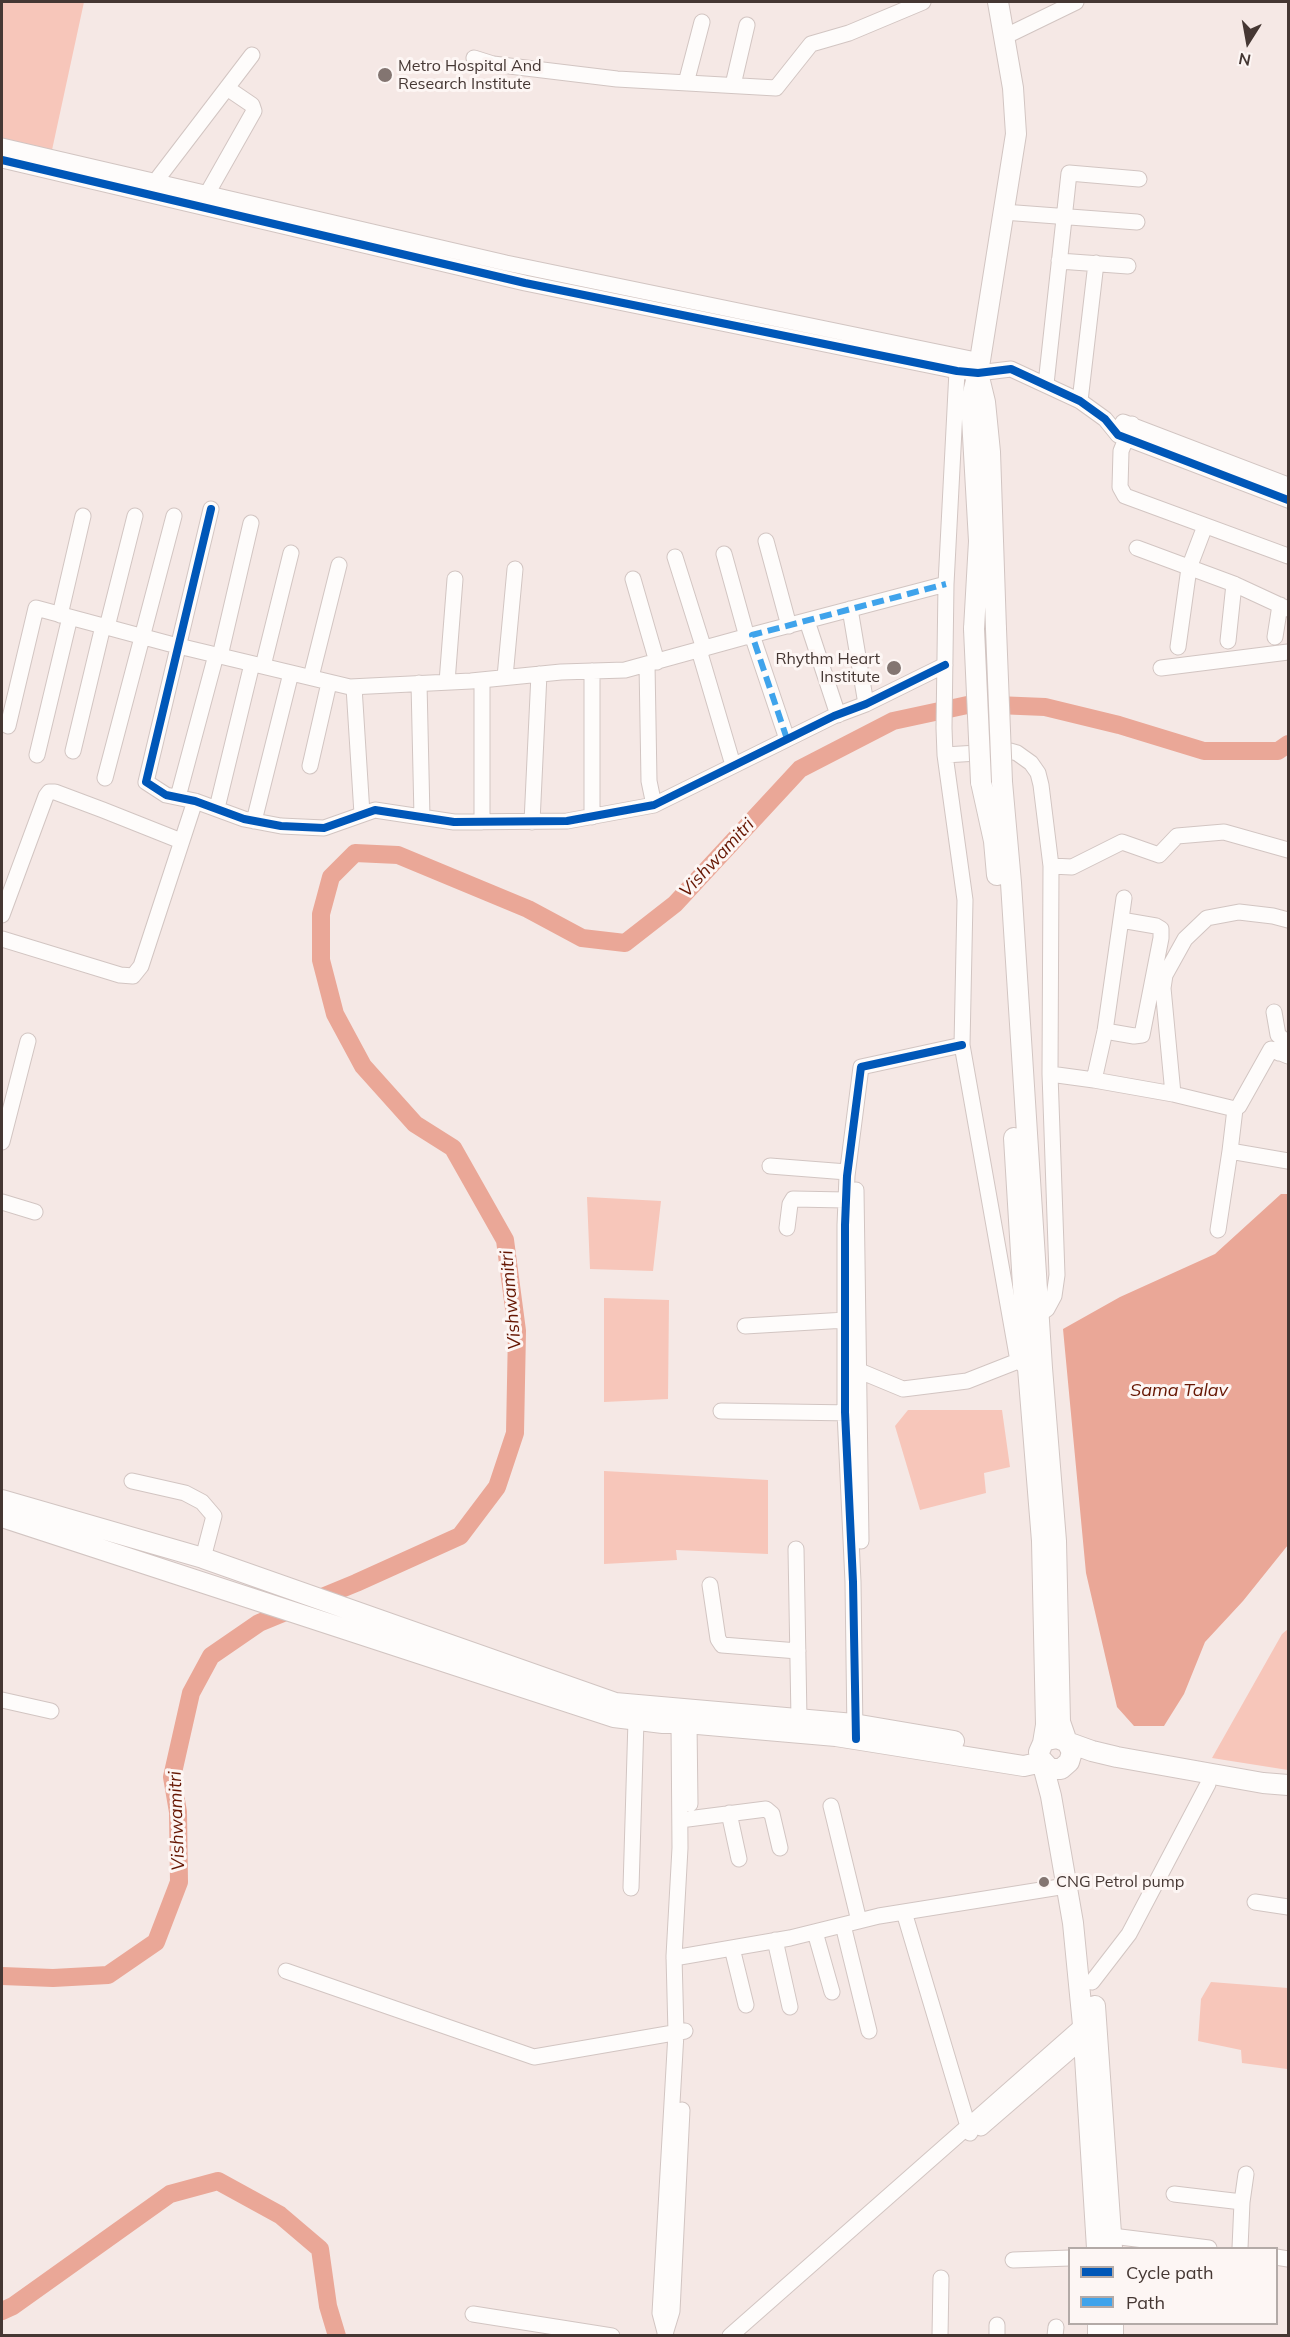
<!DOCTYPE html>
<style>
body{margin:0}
#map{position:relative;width:1290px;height:2337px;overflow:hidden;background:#f5e8e5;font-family:Mulish,sans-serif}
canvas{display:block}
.frame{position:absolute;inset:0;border:3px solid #453733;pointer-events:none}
.legend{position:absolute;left:1068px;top:2247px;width:210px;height:78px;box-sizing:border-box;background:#fdf6f4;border:2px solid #b3aaa7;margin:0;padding:8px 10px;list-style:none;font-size:18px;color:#453733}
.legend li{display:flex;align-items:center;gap:12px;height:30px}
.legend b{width:30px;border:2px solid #b3aaa7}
.north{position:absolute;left:1218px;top:12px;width:60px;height:60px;-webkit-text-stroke:4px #fdf6f4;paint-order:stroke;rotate:191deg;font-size:16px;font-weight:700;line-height:24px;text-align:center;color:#453733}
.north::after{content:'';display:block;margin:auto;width:21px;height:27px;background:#453733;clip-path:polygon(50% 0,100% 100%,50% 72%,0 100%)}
</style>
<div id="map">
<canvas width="1290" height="2337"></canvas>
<div class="frame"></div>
<ul class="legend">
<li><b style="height:8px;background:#0057b8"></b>Cycle path</li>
<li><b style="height:8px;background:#3fa3eb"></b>Path</li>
</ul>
<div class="north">N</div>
</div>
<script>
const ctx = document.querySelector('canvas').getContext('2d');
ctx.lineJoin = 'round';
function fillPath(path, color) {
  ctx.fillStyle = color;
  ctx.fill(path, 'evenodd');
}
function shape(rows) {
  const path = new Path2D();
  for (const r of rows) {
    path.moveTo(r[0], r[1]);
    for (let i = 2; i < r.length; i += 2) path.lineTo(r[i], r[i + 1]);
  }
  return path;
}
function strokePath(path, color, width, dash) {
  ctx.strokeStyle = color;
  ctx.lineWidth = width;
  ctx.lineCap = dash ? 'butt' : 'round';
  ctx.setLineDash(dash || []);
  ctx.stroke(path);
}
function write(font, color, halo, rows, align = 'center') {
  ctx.font = font + ' Mulish,sans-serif';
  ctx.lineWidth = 6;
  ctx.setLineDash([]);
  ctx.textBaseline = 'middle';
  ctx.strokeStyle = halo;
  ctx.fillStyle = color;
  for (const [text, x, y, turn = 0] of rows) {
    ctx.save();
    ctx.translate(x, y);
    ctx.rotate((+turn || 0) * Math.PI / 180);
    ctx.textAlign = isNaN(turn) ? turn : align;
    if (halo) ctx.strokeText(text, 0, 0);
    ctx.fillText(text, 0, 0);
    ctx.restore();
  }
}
fillPath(shape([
 [2,2,84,2,52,150,2,138],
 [587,1197,661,1201,653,1271,590,1269],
 [604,1298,669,1300,668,1399,604,1402],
 [908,1410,1002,1410,1010,1467,984,1473,986,1493,920,1510,895,1426],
 [604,1471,768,1480,768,1554,676,1550,677,1560,604,1564],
 [1288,1629,1288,1770,1212,1758,1282,1634],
 [1211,1982,1288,1988,1287,2069,1242,2063,1241,2050,1198,2041,1201,1999]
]), '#f7c6ba');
fillPath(shape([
 [1281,1194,1288,1194,1288,1545,1243,1601,1205,1642,1184,1694,1164,1726,1134,1726,1117,1707,1086,1573,1063,1329,1120,1297,1215,1254]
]), '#eaa797');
strokePath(shape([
 [2,1976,53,1978,108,1975,156,1942,179,1882,178,1812,172,1777,191,1693,211,1656,259,1623,356,1583,460,1536,497,1487,515,1433,517,1331,505,1240,453,1148,415,1124,363,1066,335,1014,321,960,321,914,331,877,355,853,398,855,528,909,582,938,625,943,675,904,800,769,893,721,972,704,1045,707,1119,725,1204,751,1278,751,1288,744],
 [2,2311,13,2306,170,2194,218,2181,280,2215,320,2249,328,2306,337,2336]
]), '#eaa797', 18);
const minor = shape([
 [1004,37,1076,2],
 [474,58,493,64,617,79,776,88,811,44,849,33,923,2],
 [686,83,702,22],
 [733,85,747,25],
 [2,146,506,263,971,359],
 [2,160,525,283,957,371,978,373,1011,369,1080,401,1105,419,1118,435,1288,500],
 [155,182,252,55],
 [207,194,254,111,252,105,227,88],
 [1003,212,1137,222],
 [1059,261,1128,266],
 [962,358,957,371,946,584,944,728,945,755,965,900,962,1045,1018,1361,1028,1368],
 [1046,384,1069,173,1139,179],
 [1080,401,1096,263],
 [1123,422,1288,485],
 [1132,424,1121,451,1120,487,1125,496,1288,556],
 [211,509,146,782,166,795,195,801,244,819,281,826,324,828,375,810,454,822,567,821,654,805,834,716,866,704,945,665],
 [766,541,789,626],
 [1137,548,1234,584,1288,609],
 [724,554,747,637],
 [675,557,704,649],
 [633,579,657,662],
 [850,609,866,704],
 [60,615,83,516],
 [807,621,838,715],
 [107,627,135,516],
 [1275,637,1280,605],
 [1228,641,1234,584],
 [1178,647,1189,568,1205,526],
 [699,650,733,765],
 [220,656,251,523],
 [647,664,649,781,654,805],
 [263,666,291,553],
 [1161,668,1288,652],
 [592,671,592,817],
 [311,677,339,565],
 [505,677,515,569],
 [482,680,482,822],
 [447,682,455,579],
 [419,683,422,817],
 [354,687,362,814],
 [8,726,36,608,170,644,350,687,471,681,561,672,625,670,752,635],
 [787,739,752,635,946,584],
 [73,751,103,626],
 [37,755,70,617],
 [945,755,1010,751,1017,753,1031,763,1038,773,1041,785,1051,866,1050,1074,1057,1275,1054,1296,1047,1309,1038,1315],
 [310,766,329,683],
 [105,778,174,516],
 [178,797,216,655],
 [217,808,252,664],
 [254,821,291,673],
 [532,822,539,674],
 [1051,866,1072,867,1122,842,1159,855,1177,836,1224,832,1288,850],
 [2,915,46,796,49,792,55,792,103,810,181,841],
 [2,939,120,975,133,976,141,966,195,801],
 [1274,1012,1278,1035,1283,1039,1279,1053],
 [1105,1031,1134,1036,1142,1035,1161,938,1161,929,1156,926,1121,920],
 [1288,1056,1271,1049,1239,1106,1235,1109,1230,1151,1288,1161],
 [1050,1074,1094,1080,1173,1094,1235,1109],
 [1094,1080,1105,1031,1124,898],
 [1173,1094,1163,988,1165,975,1185,939,1207,918,1239,912,1273,916,1288,920],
 [2,1142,28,1041],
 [770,1166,847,1172],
 [856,1190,861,1541],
 [2,1202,35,1212],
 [787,1228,790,1204,793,1199,846,1200],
 [1218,1230,1230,1151],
 [745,1326,846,1320],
 [850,1367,903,1389,967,1381,1018,1361],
 [721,1411,853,1413],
 [132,1481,185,1493,202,1502,214,1516,203,1558],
 [796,1549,799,1719],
 [710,1585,718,1639,722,1645,798,1651],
 [2,1700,51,1711],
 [689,1723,690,1804],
 [855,1734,853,1582,845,1412,845,1225,847,1176,861,1067,962,1045],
 [831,1806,859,1921],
 [729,1813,739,1859],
 [680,1820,766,1809,772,1814,780,1848],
 [631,1888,636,1720],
 [1255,1902,1288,1907],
 [904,1912,970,2133],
 [843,1925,869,2031],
 [815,1932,832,1992],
 [775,1940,790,2007],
 [732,1948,746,2005],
 [674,1958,790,1938,879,1916,1066,1886],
 [286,1971,534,2057,685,2031],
 [1092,1982,1129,1934,1208,1784],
 [981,2128,1084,2039,1092,2038],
 [1174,2194,1242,2202],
 [1112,2236,1209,2248],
 [1240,2248,1242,2202,1246,2174],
 [1276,2257,1288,2259],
 [1013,2260,1070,2258],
 [473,2314,612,2336],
 [665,2334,672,2311,682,2110],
 [666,2336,660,2313,676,2033,674,1956,680,1848,679,1723],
 [730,2336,1083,2025,1090,2024],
 [940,2336,941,2278],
 [997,2336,997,2325],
 [1055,2336,1056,2327]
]);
const major = shape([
 [978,373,1016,134,1013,88,998,2],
 [974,629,979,541,971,401,978,373,985,402,990,452,996,629],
 [981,782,994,841,997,875],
 [1002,782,1011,883,1042,1368,1056,1541,1060,1722,1067,1742,1072,1752,1069,1762,1061,1769,1050,1769,1040,1758,1039,1752,1043,1743,1047,1740,1057,1738,1067,1742,1092,1751,1117,1757,1263,1783,1288,1785],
 [1014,1138,1028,1368,1042,1541,1046,1725,1043,1743],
 [2,1500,203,1558,615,1703,854,1724,954,1741],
 [2,1517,614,1717,663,1723,686,1723,836,1736,1024,1766,1042,1762,1051,1796,1073,1923,1083,2025,1097,2248],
 [1095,2006,1112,2248],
 [1098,2324,1098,2336],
 [1113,2324,1113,2336]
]);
strokePath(minor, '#d2c5c2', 17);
strokePath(major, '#d2c5c2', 22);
strokePath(minor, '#fefcfb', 15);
strokePath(major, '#fefcfb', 20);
const majorBridge = shape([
 [974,629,981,782],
 [996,629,1002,782]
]);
strokePath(majorBridge, '#d2c5c2', 22, []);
strokePath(majorBridge, '#fefcfb', 20);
strokePath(shape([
 [787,739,752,635,946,584]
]), '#3fa3eb', 6, [12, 6]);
strokePath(shape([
 [2,160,525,283,957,371,978,373,1011,369,1080,401,1105,419,1118,435,1288,500],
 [211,509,146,782,166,795,195,801,244,819,281,826,324,828,375,810,454,822,567,821,654,805,834,716,866,704,945,665],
 [856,1739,853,1582,845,1412,845,1225,847,1176,861,1067,962,1045]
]), '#0057b8', 8);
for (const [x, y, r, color] of [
 [385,75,8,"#837571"],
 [894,668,8,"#837571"],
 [1044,1882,6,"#837571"]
]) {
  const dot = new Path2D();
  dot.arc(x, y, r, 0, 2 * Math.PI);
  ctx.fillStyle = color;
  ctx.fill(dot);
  strokePath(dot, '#fdf6f4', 2);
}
write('16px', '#453733', '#fdf6f4', [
 ["Metro Hospital And",398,66],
 ["Research Institute",398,84],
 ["Rhythm Heart",880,659,"right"],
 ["Institute",880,677,"right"],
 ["CNG Petrol pump",1056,1882]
], 'left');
write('italic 18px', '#661602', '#fdf6f4', [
 ["Vishwamitri",717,858,-47],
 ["Vishwamitri",511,1300,-95],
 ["Sama Talav",1179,1391],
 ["Vishwamitri",177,1821,-92]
]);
</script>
